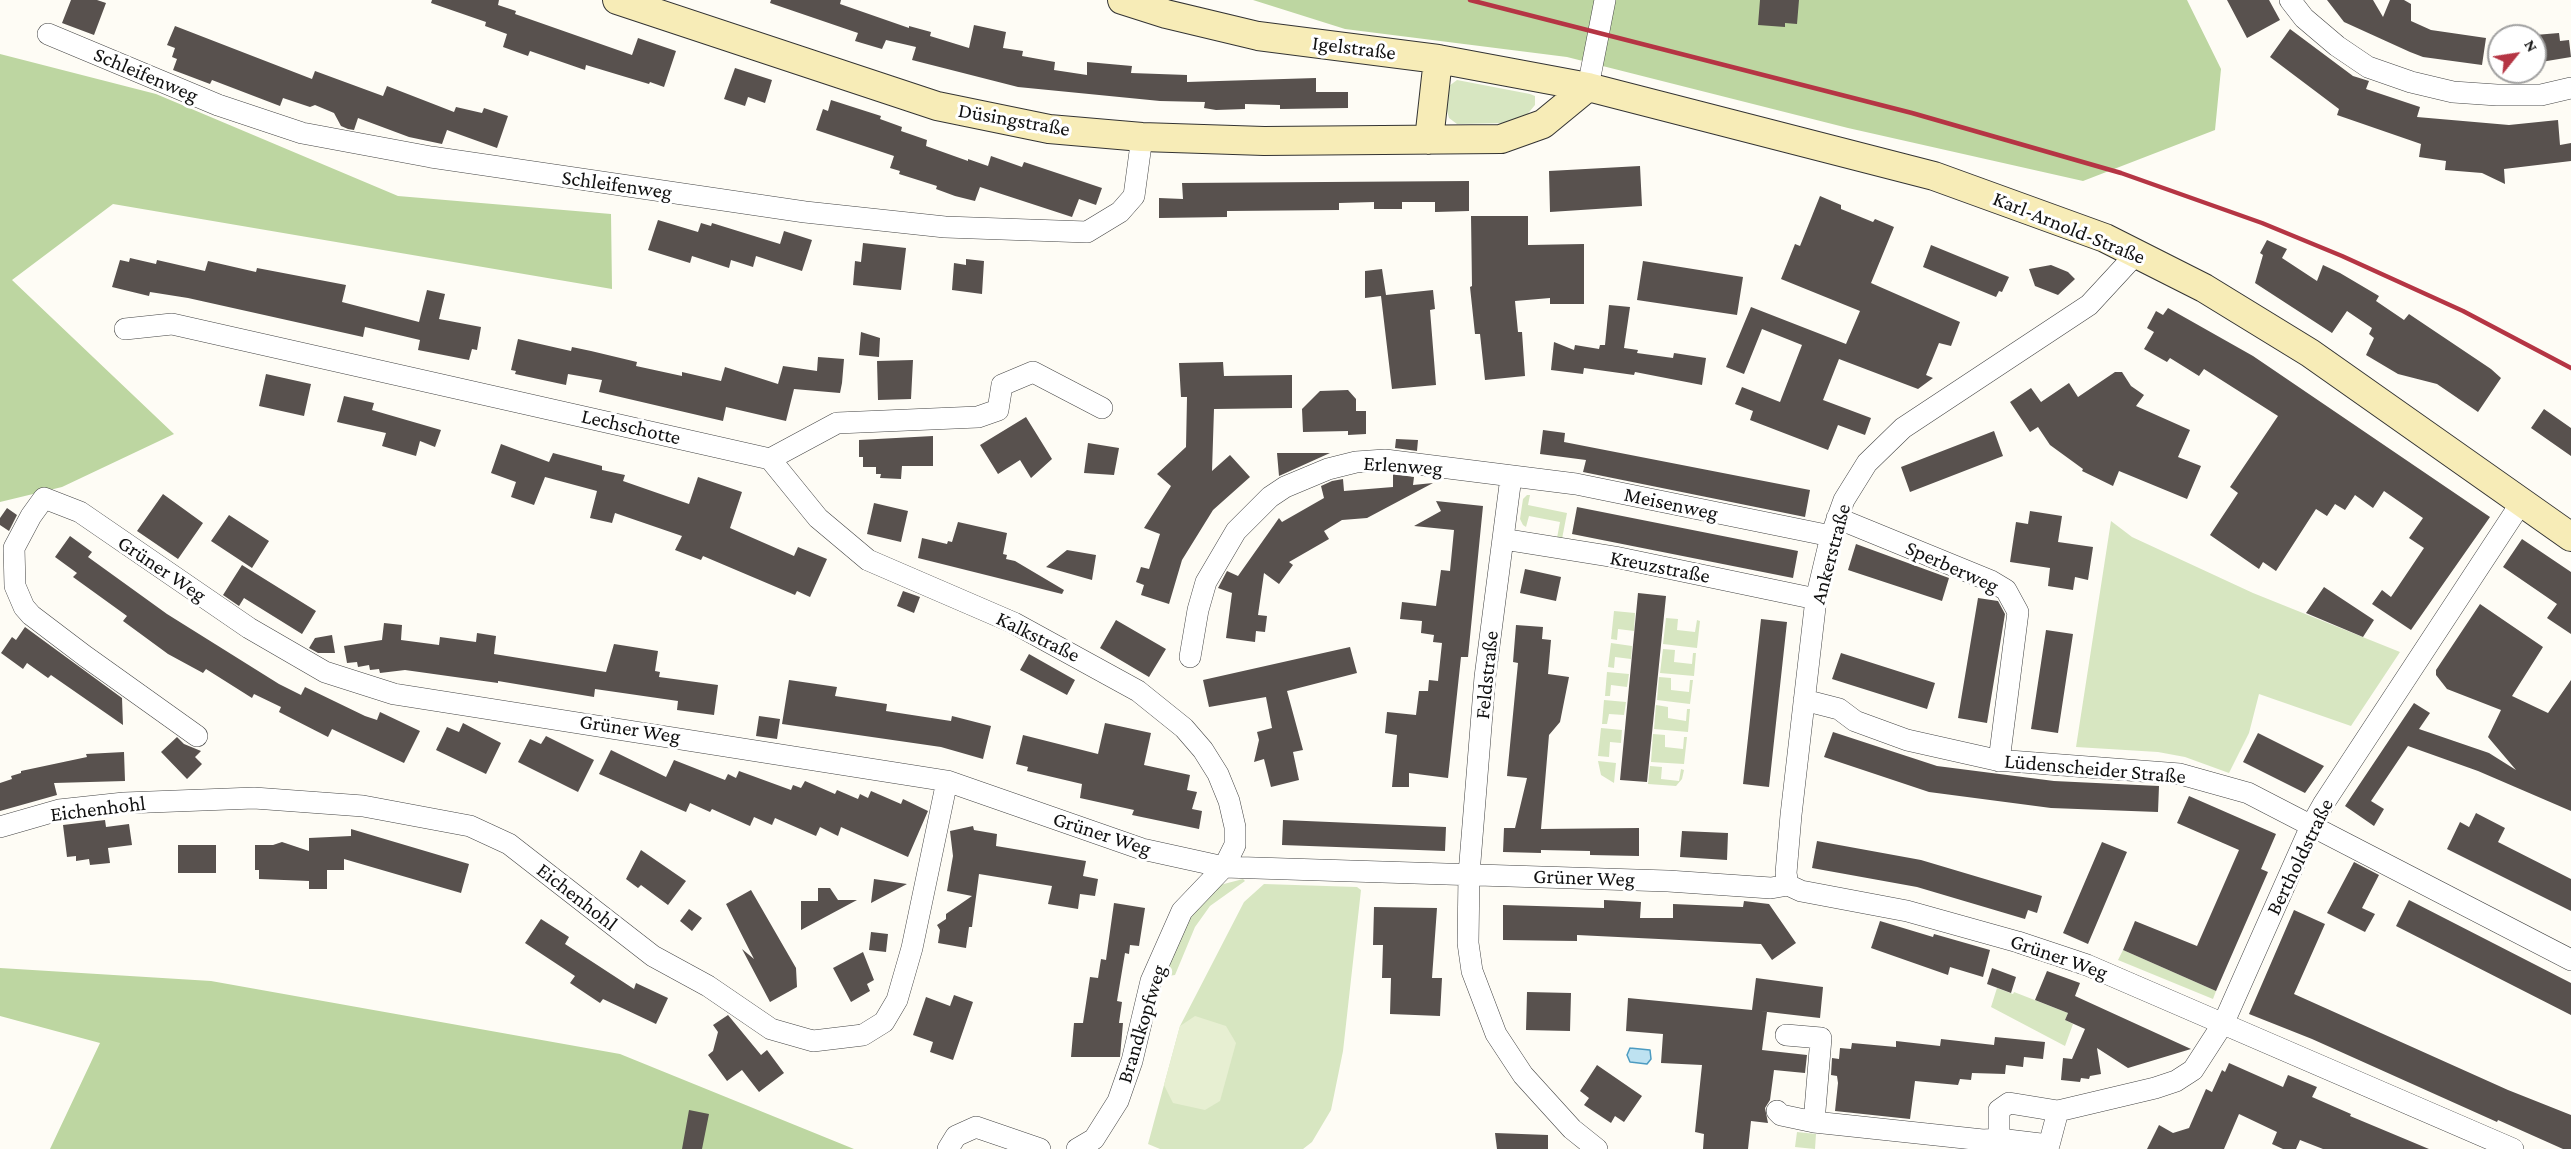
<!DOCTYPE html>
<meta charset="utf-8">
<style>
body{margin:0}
#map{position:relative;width:2571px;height:1149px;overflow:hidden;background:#fefcf5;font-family:"Crimson Pro",serif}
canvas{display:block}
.north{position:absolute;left:2487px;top:24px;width:60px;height:60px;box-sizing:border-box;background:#fff;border:2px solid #a0a0a0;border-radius:50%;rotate:60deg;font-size:16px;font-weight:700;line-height:24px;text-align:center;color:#111}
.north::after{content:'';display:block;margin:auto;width:21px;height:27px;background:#b53544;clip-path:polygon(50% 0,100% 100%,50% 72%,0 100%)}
</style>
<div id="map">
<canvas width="2571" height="1149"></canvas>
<div class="north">N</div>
</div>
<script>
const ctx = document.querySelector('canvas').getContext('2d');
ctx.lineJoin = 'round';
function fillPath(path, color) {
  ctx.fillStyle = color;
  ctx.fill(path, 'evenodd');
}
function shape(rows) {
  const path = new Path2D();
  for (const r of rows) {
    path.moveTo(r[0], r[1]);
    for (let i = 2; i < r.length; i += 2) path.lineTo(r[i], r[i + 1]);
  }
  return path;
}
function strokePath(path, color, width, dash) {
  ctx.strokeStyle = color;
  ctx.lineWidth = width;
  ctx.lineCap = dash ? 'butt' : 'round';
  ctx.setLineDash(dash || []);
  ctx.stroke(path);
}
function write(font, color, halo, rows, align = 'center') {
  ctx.font = font + ' "Crimson Pro",serif';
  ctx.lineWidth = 6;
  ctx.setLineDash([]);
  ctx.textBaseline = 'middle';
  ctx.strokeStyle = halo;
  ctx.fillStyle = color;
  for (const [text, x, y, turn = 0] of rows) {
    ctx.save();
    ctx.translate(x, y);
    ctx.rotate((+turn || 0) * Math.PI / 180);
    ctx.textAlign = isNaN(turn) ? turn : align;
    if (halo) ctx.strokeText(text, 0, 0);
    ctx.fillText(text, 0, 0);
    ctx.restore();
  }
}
fillPath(shape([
 [1457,80,1530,94,1535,96,1535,105,1525,117,1508,123,1457,124,1449,118,1446,107,1449,86],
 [1527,495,1530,495,1528,505,1567,513,1562,539,1557,538,1560,522,1529,516,1526,527,1523,525,1520,519,1523,499],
 [2111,521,2132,537,2253,593,2400,652,2351,726,2259,694,2249,733,2229,773,2185,757,2158,752,2076,747],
 [1614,611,1635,613,1634,631,1618,629,1617,640,1611,639],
 [1666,618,1678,619,1677,630,1695,632,1697,620,1700,621,1697,648,1663,644],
 [1611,643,1632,646,1631,659,1615,657,1614,668,1608,667],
 [1663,649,1675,650,1674,662,1692,664,1693,653,1696,653,1694,676,1660,673],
 [1607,672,1629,674,1627,687,1611,685,1610,696,1605,696],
 [1659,677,1671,678,1671,690,1689,692,1690,680,1693,680,1690,704,1657,700],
 [1604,700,1626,702,1624,715,1609,714,1607,724,1602,724],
 [1656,705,1668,707,1668,718,1686,721,1687,709,1690,709,1688,732,1654,729],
 [1601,728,1622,730,1621,743,1610,742,1609,757,1598,756],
 [1653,734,1665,735,1665,747,1683,749,1684,737,1687,737,1684,764,1651,762],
 [1598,761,1616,763,1614,783,1601,775],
 [1650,766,1662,767,1661,779,1679,781,1681,769,1684,770,1682,779,1676,786,1648,784],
 [1243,879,1245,881,1210,906,1195,927,1175,975,1161,977,1192,913,1220,885],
 [1264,884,1357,887,1361,890,1343,1051,1331,1110,1312,1142,1303,1149,1160,1149,1148,1144,1180,1026,1244,902],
 [2123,950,2216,991,2213,999,2118,960],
 [1997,988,2013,994,2014,992,2068,1013,2065,1020,2073,1024,2065,1046,1991,1007],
 [1797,1132,1816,1134,1815,1149,1795,1147]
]), '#d7e6c1');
fillPath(shape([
 [1253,0,2187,0,2221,69,2215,130,2083,181,1848,128,1567,57,1345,29],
 [0,54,156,94,398,196,611,214,612,289,113,204,12,280,174,434,62,487,0,502],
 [0,968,211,981,620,1054,854,1149,50,1149,100,1043,0,1016]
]), '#bdd6a1');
fillPath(shape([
 [1195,1016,1226,1026,1236,1043,1220,1101,1205,1110,1173,1103,1164,1085,1180,1026]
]), '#e7efd2');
const water = shape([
 [1630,1048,1650,1050,1651,1059,1647,1064,1630,1062,1627,1055,1630,1048]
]);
fillPath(water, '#bee2f1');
strokePath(water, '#4c9bc1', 1.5);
fillPath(shape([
 [71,0,97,0,106,3,94,35,62,23],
 [432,0,499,0,498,5,516,11,515,14,632,55,638,38,676,51,664,87,650,82,649,84,586,65,585,70,530,51,528,56,503,47,507,34,485,26,486,22,431,3],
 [771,0,841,0,840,4,909,28,909,26,931,32,930,36,969,48,974,25,1006,32,1003,48,1023,51,1022,56,1055,62,1054,70,1087,75,1087,62,1132,66,1131,73,1187,75,1187,82,1316,78,1316,92,1348,92,1348,108,1280,109,1280,105,1245,104,1245,109,1216,110,1204,108,1205,102,1160,101,1018,87,912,60,916,47,886,40,882,49,855,41,858,33,770,3],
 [1760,0,1799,0,1797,24,1785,23,1785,27,1758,25],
 [2227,0,2269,0,2280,20,2247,38],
 [2327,0,2373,0,2383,17,2390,0,2404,0,2411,4,2411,21,2431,30,2486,38,2482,65,2423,57,2410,52,2344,22],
 [175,26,312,79,315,71,383,96,387,86,454,112,456,107,482,113,484,108,508,116,497,148,447,130,442,144,409,137,358,118,354,130,348,129,341,126,334,113,315,105,310,107,283,98,280,106,212,80,210,84,173,70,177,59,172,57,175,48,167,45],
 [2290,29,2353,76,2369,81,2366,89,2420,107,2417,117,2509,125,2558,120,2560,145,2571,143,2571,161,2504,169,2505,184,2482,173,2445,170,2446,161,2419,157,2421,144,2337,115,2339,109,2270,57],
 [2559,33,2560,41,2569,40,2571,57,2535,63,2535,35],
 [735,68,772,80,765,103,748,97,745,106,724,99],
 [831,100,881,116,880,119,902,127,901,131,927,140,926,146,968,161,968,159,988,166,991,156,1022,167,1024,162,1102,188,1096,205,1079,199,1072,217,980,187,975,201,955,196,936,189,937,186,899,174,900,171,890,168,894,156,816,130,823,109,828,111],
 [1640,166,1642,206,1550,212,1549,171],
 [1469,181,1469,211,1435,212,1435,202,1402,202,1402,209,1374,209,1374,202,1339,203,1339,210,1227,211,1227,217,1159,218,1159,198,1183,199,1182,183],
 [1820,196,1841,205,1841,209,1873,222,1875,219,1894,227,1871,283,1960,322,1951,346,1939,343,1926,375,1933,378,1918,389,1839,359,1823,400,1871,418,1865,435,1838,425,1828,450,1750,420,1753,411,1735,404,1742,387,1780,402,1802,345,1762,329,1744,374,1726,367,1751,307,1846,344,1860,311,1781,279,1795,244,1800,246],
 [1471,216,1528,216,1528,245,1584,244,1584,304,1550,304,1550,298,1515,301,1518,332,1522,332,1525,376,1485,380,1480,334,1475,334,1470,287,1472,286],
 [658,220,698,232,701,223,711,226,712,223,780,244,784,231,812,240,802,271,756,256,753,267,731,260,729,268,692,256,690,263,648,250],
 [2267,240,2287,249,2282,258,2317,281,2323,265,2340,273,2379,296,2376,301,2404,320,2409,314,2491,369,2501,378,2478,412,2437,384,2398,374,2366,355,2374,338,2369,334,2372,328,2347,311,2332,333,2255,283,2263,255,2260,253],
 [863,243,906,248,901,290,853,285,855,261,861,262],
 [1931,245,2009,277,2002,292,1999,291,1996,297,1923,267],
 [130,258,156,264,157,260,205,271,208,261,256,272,257,268,346,285,342,302,419,322,427,290,445,294,439,319,481,327,477,350,472,349,469,360,418,350,420,340,365,327,363,337,188,298,150,292,149,296,112,287,120,260,129,262],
 [966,259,984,261,982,294,952,290,954,263,966,265],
 [1643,261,1743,277,1737,315,1637,300],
 [2051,265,2068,272,2075,279,2058,295,2035,286,2029,269],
 [1382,269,1386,295,1433,290,1435,309,1430,310,1436,385,1392,389,1381,296,1365,298,1365,271],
 [1609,305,1630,307,1624,348,1638,350,1637,353,1673,358,1674,353,1706,358,1702,385,1635,372,1634,375,1584,368,1583,374,1551,370,1554,342,1574,350,1575,345,1599,349,1600,345,1605,345],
 [2168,308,2253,356,2490,517,2411,630,2372,604,2382,590,2391,597,2424,548,2409,538,2423,518,2384,491,2373,508,2355,495,2345,510,2335,504,2327,516,2316,509,2276,571,2263,562,2259,569,2210,535,2238,493,2230,487,2278,416,2204,369,2199,376,2170,358,2167,362,2144,349,2154,332,2147,328,2156,311,2163,315],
 [861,332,880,338,879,357,859,355],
 [518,339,571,351,572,347,591,351,637,362,636,366,682,376,682,372,721,381,725,367,778,384,783,366,817,371,818,357,844,359,842,383,840,393,794,389,786,421,726,407,723,421,599,392,602,380,568,374,566,385,515,374,516,371,511,370],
 [913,360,911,399,878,400,877,361],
 [1223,362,1224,376,1292,375,1292,408,1214,409,1212,471,1230,455,1250,477,1213,510,1182,560,1169,604,1141,595,1144,585,1136,582,1141,567,1149,569,1160,534,1144,528,1171,486,1157,474,1186,447,1187,397,1181,397,1179,363],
 [2115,372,2122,372,2131,386,2144,395,2136,406,2190,430,2178,457,2201,466,2187,499,2119,471,2113,486,2082,471,2083,469,2050,445,2038,427,2030,432,2010,402,2031,388,2041,402,2069,383,2078,397],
 [266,374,311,384,304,416,259,406],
 [1348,390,1356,399,1356,411,1366,411,1366,434,1348,435,1348,431,1303,432,1302,409,1320,391],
 [344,396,374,403,372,410,441,430,435,447,420,441,416,456,382,446,386,433,337,422],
 [2544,409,2571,428,2571,456,2531,428],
 [1026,417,1052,459,1031,478,1020,460,998,474,980,445],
 [1543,430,1565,433,1564,442,1810,490,1805,517,1583,472,1586,460,1540,454],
 [1994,431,2003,456,1910,492,1901,467],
 [933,436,933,466,902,466,901,479,880,478,881,474,876,474,876,467,863,467,863,457,859,457,859,440],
 [1396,439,1418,440,1417,451,1395,448],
 [1088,443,1119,448,1114,475,1084,473],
 [501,444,549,462,553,453,602,466,602,470,625,475,623,481,689,504,698,477,742,492,730,528,794,556,798,547,827,559,810,597,797,591,795,595,703,556,701,560,675,550,682,536,615,513,612,523,590,518,597,491,545,477,534,505,511,497,516,482,491,473],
 [1277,453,1330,453,1279,476],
 [1393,474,1414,477,1413,485,1433,483,1367,518,1342,520,1324,531,1329,539,1289,562,1293,565,1279,584,1264,573,1258,615,1267,616,1265,632,1256,631,1255,642,1226,638,1232,593,1218,588,1227,571,1238,576,1279,518,1282,522,1324,498,1321,486,1332,481,1343,479,1344,491,1393,487],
 [163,494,203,523,178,559,137,531],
 [1436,501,1483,506,1468,657,1461,657,1448,778,1409,773,1409,787,1392,787,1397,735,1385,733,1387,712,1416,715,1419,691,1428,691,1429,680,1438,681,1442,643,1433,642,1434,635,1421,633,1422,621,1400,619,1402,602,1436,606,1441,570,1450,571,1454,530,1414,526,1441,511],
 [874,503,908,511,901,542,867,534],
 [1577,507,1798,551,1793,578,1572,534],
 [7,508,17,515,9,531,0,525,0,518],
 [2030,511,2062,516,2058,542,2093,547,2088,580,2075,577,2073,590,2048,586,2050,568,2010,562,2016,522,2028,524],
 [229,515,269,541,252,568,211,541],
 [958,522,1007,533,1003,554,1007,555,1006,559,1015,561,1064,590,1062,594,918,558,922,538,947,544,948,541,952,542],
 [70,536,92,552,88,557,167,614,279,684,301,695,305,687,365,716,377,720,380,712,420,731,404,763,332,729,328,737,279,712,281,707,254,694,252,698,206,669,203,673,168,654,123,621,127,616,73,577,77,573,55,557],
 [2522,539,2571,572,2571,634,2547,618,2557,604,2503,567],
 [1856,544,1949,578,1942,601,1848,570],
 [1067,550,1096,555,1092,580,1046,567],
 [242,565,316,611,302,634,244,598,239,606,223,595],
 [1525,569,1561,577,1556,601,1520,593],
 [2324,587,2374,620,2363,637,2306,613],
 [903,591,920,597,914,613,897,606],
 [1638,593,1666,596,1647,782,1620,780],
 [1978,598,1998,601,2005,614,1987,723,1958,718],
 [2480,604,2543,647,2512,696,2548,713,2571,680,2571,811,2478,771,2408,746,2371,801,2384,809,2374,826,2345,806,2414,703,2430,713,2419,729,2489,753,2516,770,2488,737,2501,710,2447,689,2436,675,2436,670],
 [1761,619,1787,622,1769,787,1743,784],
 [1116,620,1166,649,1149,677,1100,648],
 [384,623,402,625,401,640,439,645,440,637,476,642,477,633,496,636,494,654,606,672,614,644,658,651,655,671,660,672,659,677,718,685,714,715,677,710,678,701,595,689,594,697,498,681,498,683,405,670,380,673,379,669,370,670,369,665,358,667,357,662,347,663,344,646,382,640],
 [1516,625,1543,627,1542,639,1551,640,1548,674,1569,677,1560,722,1549,735,1541,829,1639,828,1639,856,1590,855,1590,851,1541,850,1541,853,1503,852,1504,828,1515,828,1527,778,1507,776,1518,663,1513,662],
 [25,627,122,698,123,725,51,675,48,678,27,663,23,669,1,653,12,637,16,640],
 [2046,630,2073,634,2058,733,2031,729],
 [332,635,335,653,318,653,309,648,315,638],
 [1350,647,1357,673,1287,691,1303,750,1293,752,1299,780,1271,787,1264,759,1254,762,1259,740,1257,732,1272,728,1266,697,1209,707,1203,680],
 [1841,653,1935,683,1927,709,1832,679],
 [1029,654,1075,680,1067,695,1020,670],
 [789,680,837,687,835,696,887,704,886,711,951,721,952,716,991,726,983,759,941,747,782,724],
 [759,716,780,719,777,739,756,736],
 [463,723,501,743,486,774,436,750,447,727,459,732],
 [1105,723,1151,733,1144,765,1190,775,1187,790,1197,792,1192,809,1202,811,1199,829,1132,815,1134,810,1080,798,1082,784,1027,771,1028,767,1016,764,1023,735,1098,754],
 [1833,732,1937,766,2054,781,2159,786,2158,812,2051,808,1929,792,1824,757],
 [2258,733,2324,766,2305,793,2243,762],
 [546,736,594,760,578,792,518,762,530,739,541,744],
 [177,737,184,744,201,751,195,757,202,764,187,779,161,752],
 [611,750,666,777,674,760,725,780,728,774,736,778,739,771,791,790,793,785,801,788,805,781,835,794,837,790,858,799,860,794,868,798,871,791,901,804,903,799,928,811,908,857,841,827,838,836,820,827,816,836,775,818,772,825,754,817,750,826,712,809,710,812,690,803,686,812,599,774],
 [124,752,125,781,54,783,57,795,0,811,0,783,12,779,11,776,21,773,21,771,87,757,86,754],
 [2189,796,2276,834,2261,869,2268,872,2216,991,2123,950,2135,921,2197,946,2239,850,2177,823],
 [2476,813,2505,828,2498,842,2571,879,2571,911,2447,849,2460,822,2469,827],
 [105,820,106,827,129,824,132,845,108,848,110,863,90,865,89,859,76,861,76,856,67,857,63,825],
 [1283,820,1446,827,1445,851,1282,845],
 [973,826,974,830,997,834,996,846,1086,861,1083,876,1098,879,1095,896,1080,894,1078,909,1048,904,1052,886,979,874,972,927,969,927,966,948,938,943,940,930,937,925,946,919,946,914,972,896,947,891,953,856,950,831],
 [351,829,469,864,461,893,344,859,344,870,327,870,327,889,309,889,309,881,259,879,259,870,255,870,255,845,273,845,282,842,309,851,309,838,351,836],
 [1682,831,1728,833,1727,860,1680,857],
 [1817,841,1921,860,2042,896,2037,913,2028,910,2025,919,1917,887,1812,868],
 [2102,842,2127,852,2088,944,2063,933],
 [178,845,216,845,216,873,178,873],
 [641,850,686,881,668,905,641,885,638,888,626,879],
 [2354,862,2379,875,2362,908,2375,914,2365,932,2327,913],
 [874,879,907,884,871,903],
 [818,888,830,888,838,900,857,900,801,930,801,901,818,901],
 [751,890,796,968,797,987,770,1002,742,949,754,959,726,904],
 [1604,900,1641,902,1640,918,1673,918,1673,904,1743,907,1744,901,1769,904,1796,943,1772,960,1761,944,1577,935,1577,941,1503,940,1503,905,1604,908],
 [2409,900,2571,983,2571,1015,2396,926],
 [1114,903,1145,908,1139,946,1130,945,1129,954,1125,953,1117,1001,1122,1002,1119,1023,1123,1023,1120,1057,1071,1057,1074,1023,1083,1023,1090,977,1098,978,1101,959,1106,960],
 [1374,907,1437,908,1432,978,1442,978,1440,1016,1390,1014,1391,978,1382,978,1383,945,1373,945],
 [689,909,702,918,692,931,680,921],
 [2294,910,2325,924,2294,994,2508,1090,2571,1115,2571,1149,2563,1149,2498,1120,2497,1122,2312,1039,2249,1014],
 [541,919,569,937,565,944,634,989,636,983,668,998,656,1024,603,999,600,1003,570,983,575,976,525,943],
 [1880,921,1933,937,1934,934,1990,950,1983,977,1950,967,1948,975,1871,948],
 [871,932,888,934,886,952,869,950],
 [863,952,874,980,867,984,870,991,851,1002,833,968],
 [1992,968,2016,977,2011,993,1987,984],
 [2047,971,2080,983,2075,996,2191,1049,2128,1068,2097,1048,2101,1074,2090,1076,2089,1079,2081,1078,2080,1082,2061,1080,2063,1058,2072,1059,2085,1029,2065,1020,2068,1013,2035,1000],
 [1756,978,1823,987,1820,1018,1759,1011,1767,1012,1762,1050,1807,1055,1805,1073,1774,1070,1770,1100,1765,1108,1768,1123,1751,1121,1748,1149,1703,1149,1704,1134,1695,1132,1702,1065,1661,1063,1663,1034,1626,1031,1628,998,1752,1010],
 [1527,992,1571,993,1570,1031,1526,1030],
 [954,995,973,1002,953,1060,930,1052,933,1042,913,1035,926,997,950,1006],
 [728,1015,761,1055,767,1050,784,1073,759,1092,742,1070,727,1081,708,1055,713,1051,718,1032,713,1025],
 [1995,1037,2045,1042,2043,1059,2024,1057,2023,1067,2006,1065,2005,1074,1972,1073,1971,1080,1960,1079,1958,1085,1915,1081,1910,1119,1835,1111,1838,1083,1837,1076,1831,1075,1832,1058,1839,1059,1840,1048,1851,1049,1852,1043,1896,1047,1896,1041,1940,1046,1941,1039,1994,1045],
 [2229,1063,2283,1087,2288,1075,2317,1087,2312,1097,2351,1114,2350,1116,2429,1149,2323,1149,2300,1140,2296,1149,2283,1149,2272,1144,2277,1132,2239,1114,2224,1149,2147,1149,2159,1125,2173,1133,2189,1128,2206,1089,2212,1092,2222,1070,2225,1072],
 [1597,1065,1642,1096,1624,1122,1615,1116,1611,1123,1584,1105,1589,1098,1580,1091],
 [689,1110,709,1114,702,1149,682,1149],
 [1495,1133,1548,1135,1548,1149,1497,1149]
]), '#58514e');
const minor = shape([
 [2290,0,2304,18,2337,46,2368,67,2411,82,2453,92,2497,95,2541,95,2571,88],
 [48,34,218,105,302,133,431,157,805,212,945,227,1087,232,1120,212,1134,196,1142,137],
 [1588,87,1605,0],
 [125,329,172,324,770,459,837,423,978,417,998,410,1002,385,1033,372,1102,408],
 [770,459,818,518,868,560,1014,623,1138,691,1184,728,1203,750,1218,774,1229,801,1235,827,1235,845,1224,867,1182,911,1151,981,1132,1061,1118,1101,1094,1139,1077,1149],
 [1511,477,1485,677,1469,874,1468,943,1472,971,1496,1034,1523,1075,1572,1129,1597,1149],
 [1837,518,1991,581,2006,590,2018,612,1999,761],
 [1503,539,1615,557,1816,599],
 [1190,657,1198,610,1206,582,1236,531,1270,497,1285,487,1328,469,1356,462,1385,460,1576,484,1831,536],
 [1804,700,1839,709,1855,721,1907,740,1996,760,2180,774,2248,793,2571,960],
 [197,736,85,656,31,615,24,607,15,586,14,548,31,516,44,498,80,512,249,628,325,672,394,694,947,781,1142,849,1224,867,1668,881,1771,888,1788,885,1801,891,1907,911,2018,942,2087,965,2513,1149],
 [0,827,59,810,124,803,254,798,363,806,470,826,509,844,653,956,708,986,771,1029,813,1041,863,1035,884,1022,897,1000,912,948,947,781],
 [1788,885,1786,873,1791,815,1816,599,1831,536,1844,500,1867,463,1903,428,2089,305,2137,253],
 [1786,1035,1821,1038,1814,1122],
 [1777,1111,1781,1115,1814,1122,1983,1140,1999,1139],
 [2058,1111,2009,1103,1999,1110,1999,1139,2049,1145,2058,1111,2155,1088,2176,1081,2193,1070,2224,1022,2311,826,2324,803,2521,503],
 [948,1149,956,1136,976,1127,1040,1149]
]);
const secondary = shape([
 [617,0,937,106,1049,129,1142,137,1264,141,1501,139,1543,124,1588,87],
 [1122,0,1166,14,1258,36,1438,59,1588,87,1934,176,2105,238,2204,288,2310,353,2571,537],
 [1429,140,1438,59]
]);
strokePath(minor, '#444', 22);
strokePath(secondary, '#333', 30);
strokePath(minor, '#fff', 21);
strokePath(secondary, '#f7ecb7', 28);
strokePath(shape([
 [1470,0,1912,113,2121,173,2262,223,2342,256,2463,311,2571,368]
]), '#b53544', 4.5);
write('21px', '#111', '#fff', [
 ["Igelstraße",1354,48,7],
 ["Schleifenweg",146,75,23],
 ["Düsingstraße",1014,120,10],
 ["Schleifenweg",617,185,8],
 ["Karl-Arnold-Straße",2069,228,22],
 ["Lechschotte",631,427,13],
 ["Erlenweg",1403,466,4],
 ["Meisenweg",1671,504,12],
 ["Ankerstraße",1831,554,-75],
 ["Kreuzstraße",1660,567,11],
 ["Sperberweg",1952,567,24],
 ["Grüner Weg",162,569,34],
 ["Kalkstraße",1038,637,26],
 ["Feldstraße",1487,675,-84],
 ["Grüner Weg",630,729,9],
 ["Lüdenscheider Straße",2095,769,5],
 ["Eichenhohl",98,809,-7],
 ["Grüner Weg",1102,834,18],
 ["Bertholdstraße",2300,857,-64],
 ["Grüner Weg",1584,878,2],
 ["Eichenhohl",577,897,38],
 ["Grüner Weg",2059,957,19],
 ["Brandkopfweg",1142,1024,-73]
]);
</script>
